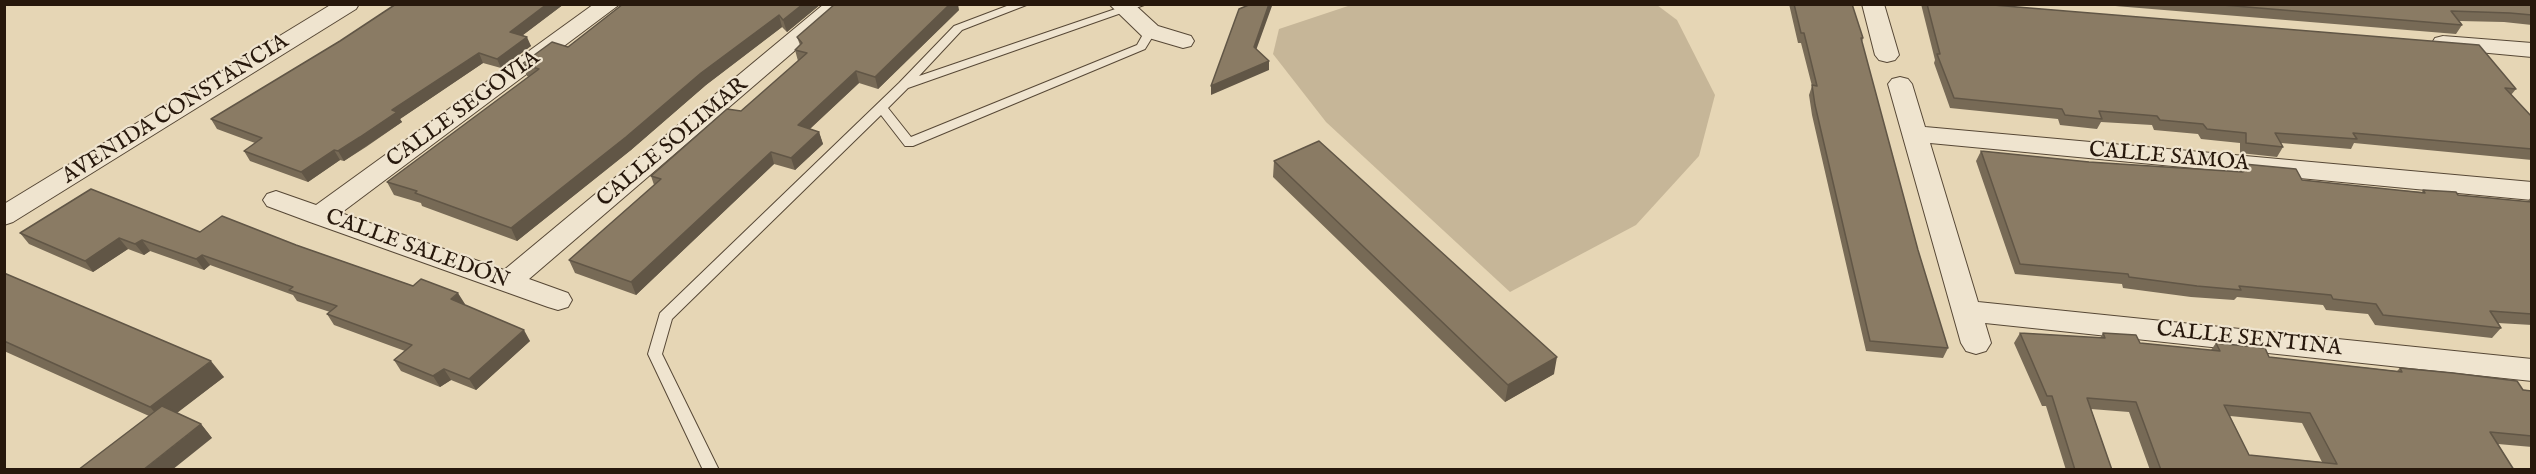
<!DOCTYPE html>
<meta charset="utf-8">
<style>
body{margin:0}
#map{position:relative;width:2536px;height:474px;overflow:hidden;background:#e6d6b5;font-family:"IM FELL English",serif}
canvas{display:block}
.frame{position:absolute;inset:0;border:6px solid #27180c;pointer-events:none}
</style>
<div id="map">
<canvas width="2536" height="474"></canvas>
<div class="frame"></div>
</div>
<script>
const ctx = document.querySelector('canvas').getContext('2d');
ctx.lineJoin = 'round';
function fillPath(path, color) {
  ctx.fillStyle = color;
  ctx.fill(path, 'evenodd');
}
function shape(rows) {
  const path = new Path2D();
  for (const r of rows) {
    path.moveTo(r[0], r[1]);
    for (let i = 2; i < r.length; i += 2) path.lineTo(r[i], r[i + 1]);
  }
  return path;
}
function strokePath(path, color, width, dash) {
  ctx.strokeStyle = color;
  ctx.lineWidth = width;
  ctx.lineCap = dash ? 'butt' : 'round';
  ctx.setLineDash(dash || []);
  ctx.stroke(path);
}
function write(font, color, halo, rows, align = 'center') {
  ctx.font = font + ' "IM FELL English",serif';
  ctx.lineWidth = 4.5;
  ctx.setLineDash([]);
  ctx.textBaseline = 'middle';
  ctx.strokeStyle = halo;
  ctx.fillStyle = color;
  for (const [text, x, y, turn = 0] of rows) {
    ctx.save();
    ctx.translate(x, y);
    ctx.rotate((+turn || 0) * Math.PI / 180);
    ctx.textAlign = isNaN(turn) ? turn : align;
    if (halo) ctx.strokeText(text, 0, 0);
    ctx.fillText(text, 0, 0);
    ctx.restore();
  }
}
fillPath(shape([
 [1351,5,1657,5,1677,20,1715,95,1699,156,1636,225,1510,292,1326,122,1273,54,1279,29]
]), '#c6b698');
const service = shape([
 [1012,4,1029,4,962,30,919,76,1130,4,1147,4,908,88,888,108,911,137,1137,45,1146,29,1150,28,1156,31,1145,49,913,146,905,146,881,115,672,319,662,354,719,470,703,470,648,354,660,313,899,83,954,26,1012,4]
]);
const minor = shape([
 [332,4,359,4,356,9,13,222,4,225,4,204,332,4],
 [594,4,620,4,341,213,504,270,824,4,849,4,529,279,568,293,572,300,568,307,558,310,548,307,310,222,267,206,263,200,267,194,276,191,316,205,594,4],
 [1109,4,1134,4,1158,26,1191,36,1194,41,1191,46,1183,48,1142,36,1109,4],
 [1862,4,1884,4,1899,55,1895,60,1887,62,1879,60,1875,55,1862,4],
 [2443,36,2532,43,2532,57,2435,48,2432,43,2435,38,2443,36],
 [1900,77,1908,79,1912,84,1925,127,2532,182,2532,200,1930,143,1978,302,2532,359,2532,381,1985,323,1991,343,1986,351,1976,354,1966,351,1961,343,1888,84,1892,79,1900,77]
]);
strokePath(service, '#574836', 2);
strokePath(minor, '#574836', 2);
fillPath(service, '#efe4cf');
fillPath(minor, '#efe4cf');
fillPath(shape([
 [396,4,564,4,523,35,531,46,501,68,483,63,400,119,402,122,366,147,344,161,340,160,308,182,250,161,244,151,255,143,217,129,211,119,340,41],
 [623,4,821,4,787,32,782,27,706,85,631,150,517,241,422,206,421,203,394,195,387,182,529,77,527,76,522,64,568,47],
 [1789,4,1852,4,1863,38,1862,42,1918,250,1948,348,1943,358,1866,351,1812,115,1809,95,1812,86,1801,43,1798,43],
 [1921,4,1981,4,2516,89,2511,95,2532,117,2532,160,2354,143,2351,149,2281,143,2283,147,2277,157,2240,153,2240,143,2201,139,2198,134,2154,130,2152,125,2101,122,2097,129,2060,125,2058,119,1950,108,1934,63,1935,60],
 [2091,4,2532,4,2532,25,2504,22,2459,21,2462,25,2456,34],
 [959,10,878,89,859,83,810,129,819,132,823,144,795,170,774,164,636,295,575,273,569,260,654,185,651,176,741,111,798,61,795,50,800,45,797,37],
 [1981,151,2089,162,2239,172,2244,164,2302,180,2341,185,2422,192,2423,190,2458,195,2527,202,2532,196,2532,325,2498,323,2501,328,2492,338,2375,325,2368,314,2326,310,2323,305,2237,297,2234,300,2191,297,2123,288,2122,284,2015,274,1976,161],
 [1274,161,1554,374,1505,402,1273,177],
 [200,232,296,245,465,304,464,305,530,341,476,390,451,380,440,387,401,371,394,360,405,351,334,325,327,314,330,312,297,301,293,295,210,265,204,270,150,251,144,255,128,249,93,272,29,244,20,233],
 [4,273,224,377,176,413,201,424,212,438,149,416,4,351],
 [2020,333,2100,338,2103,333,2140,343,2211,350,2216,343,2269,357,2397,371,2400,368,2532,391,2532,447,2498,444,2514,470,2150,470,2129,412,2091,409,2112,470,2066,470,2046,406,2042,406,2014,343],
 [2230,416,2302,423,2322,462,2249,455]
]), '#776a56');
fillPath(shape([
 [547,4,564,4,515,41,510,32],
 [803,4,821,4,787,32,783,20],
 [950,4,958,4,959,10,878,89,875,77],
 [1269,4,1272,4,1272,6,1254,56,1254,47],
 [779,15,782,27,706,85,631,150,517,241,511,228,701,73],
 [527,37,531,46,501,68,497,59],
 [479,53,483,63,400,119,402,122,344,161,338,151,392,110],
 [1269,61,1269,70,1211,95,1211,86],
 [856,71,859,83,801,137,798,125],
 [819,132,823,144,795,170,791,158],
 [334,150,340,160,308,182,301,172],
 [771,152,774,164,636,295,631,282],
 [119,238,128,249,93,272,85,261],
 [142,240,150,251,144,255,135,244],
 [202,255,210,265,204,270,196,259],
 [458,293,465,304,457,310,451,299],
 [524,330,530,341,476,390,469,379],
 [1557,357,1554,374,1505,402,1508,385],
 [211,361,224,377,164,423,150,407],
 [444,369,451,380,440,387,433,376],
 [201,424,212,438,172,470,143,470]
]), '#615646');
const building = shape([
 [396,4,547,4,510,32,527,37,497,59,479,53,392,110,397,112,360,137,338,151,334,150,301,172,244,151,262,138,211,119,340,41,396,4],
 [623,4,803,4,783,20,779,15,701,73,626,137,511,228,415,193,417,191,387,182,539,69,522,64,552,42,568,47,623,4],
 [835,4,950,4,875,77,856,71,798,125,819,132,791,158,771,152,631,282,569,260,661,179,651,176,727,109,741,111,807,53,795,50,802,43,797,37,835,4],
 [1251,4,1269,4,1254,47,1269,61,1211,86,1239,9,1251,4],
 [1794,4,1852,4,1863,38,1861,38,1918,250,1948,348,1870,341,1815,105,1812,85,1817,86,1804,33,1801,33,1794,4],
 [1927,4,1981,4,2479,45,2516,89,2505,88,2532,117,2532,149,2353,133,2357,139,2275,133,2283,147,2246,143,2246,133,2207,129,2203,124,2160,120,2157,116,2099,111,2102,119,2065,115,2062,109,1954,98,1937,54,1940,54,1927,4],
 [2211,4,2532,4,2532,15,2510,13,2451,11,2462,25,2211,4],
 [1319,141,1557,357,1508,385,1274,161,1319,141],
 [1981,151,2089,162,2243,172,2244,164,2296,169,2302,180,2425,193,2423,190,2456,192,2458,195,2532,202,2532,314,2490,311,2501,328,2383,315,2376,304,2333,299,2331,295,2239,286,2241,290,2197,286,2129,277,2128,274,2020,264,1981,151],
 [91,189,200,232,222,216,296,245,413,286,421,279,458,293,451,299,524,330,469,379,444,369,433,376,394,360,412,345,327,314,337,306,289,290,293,287,202,255,196,259,142,240,135,244,119,238,85,261,20,233,91,189],
 [4,273,211,361,150,407,4,341,4,273],
 [2020,333,2105,338,2103,333,2136,335,2140,343,2220,351,2216,343,2265,348,2269,357,2402,372,2400,368,2453,373,2517,381,2523,390,2532,391,2532,436,2490,432,2514,470,2161,470,2136,402,2087,398,2112,470,2075,470,2052,396,2047,396,2020,333],
 [2224,405,2310,413,2337,464,2249,455,2224,405],
 [162,406,201,424,143,470,78,470,162,406]
]);
fillPath(building, '#8a7b64');
strokePath(building, '#615646', 1.5);
write('22px', '#27180c', '#efe4cf', [
 ["AVENIDA CONSTANCIA",176,110,-32],
 ["CALLE SEGOVIA",464,110,-36],
 ["CALLE SOLIMAR",673,143,-40],
 ["CALLE SAMOA",2169,158,5],
 ["CALLE SALEDÓN",417,250,20],
 ["CALLE SENTINA",2249,340,6]
]);
</script>
